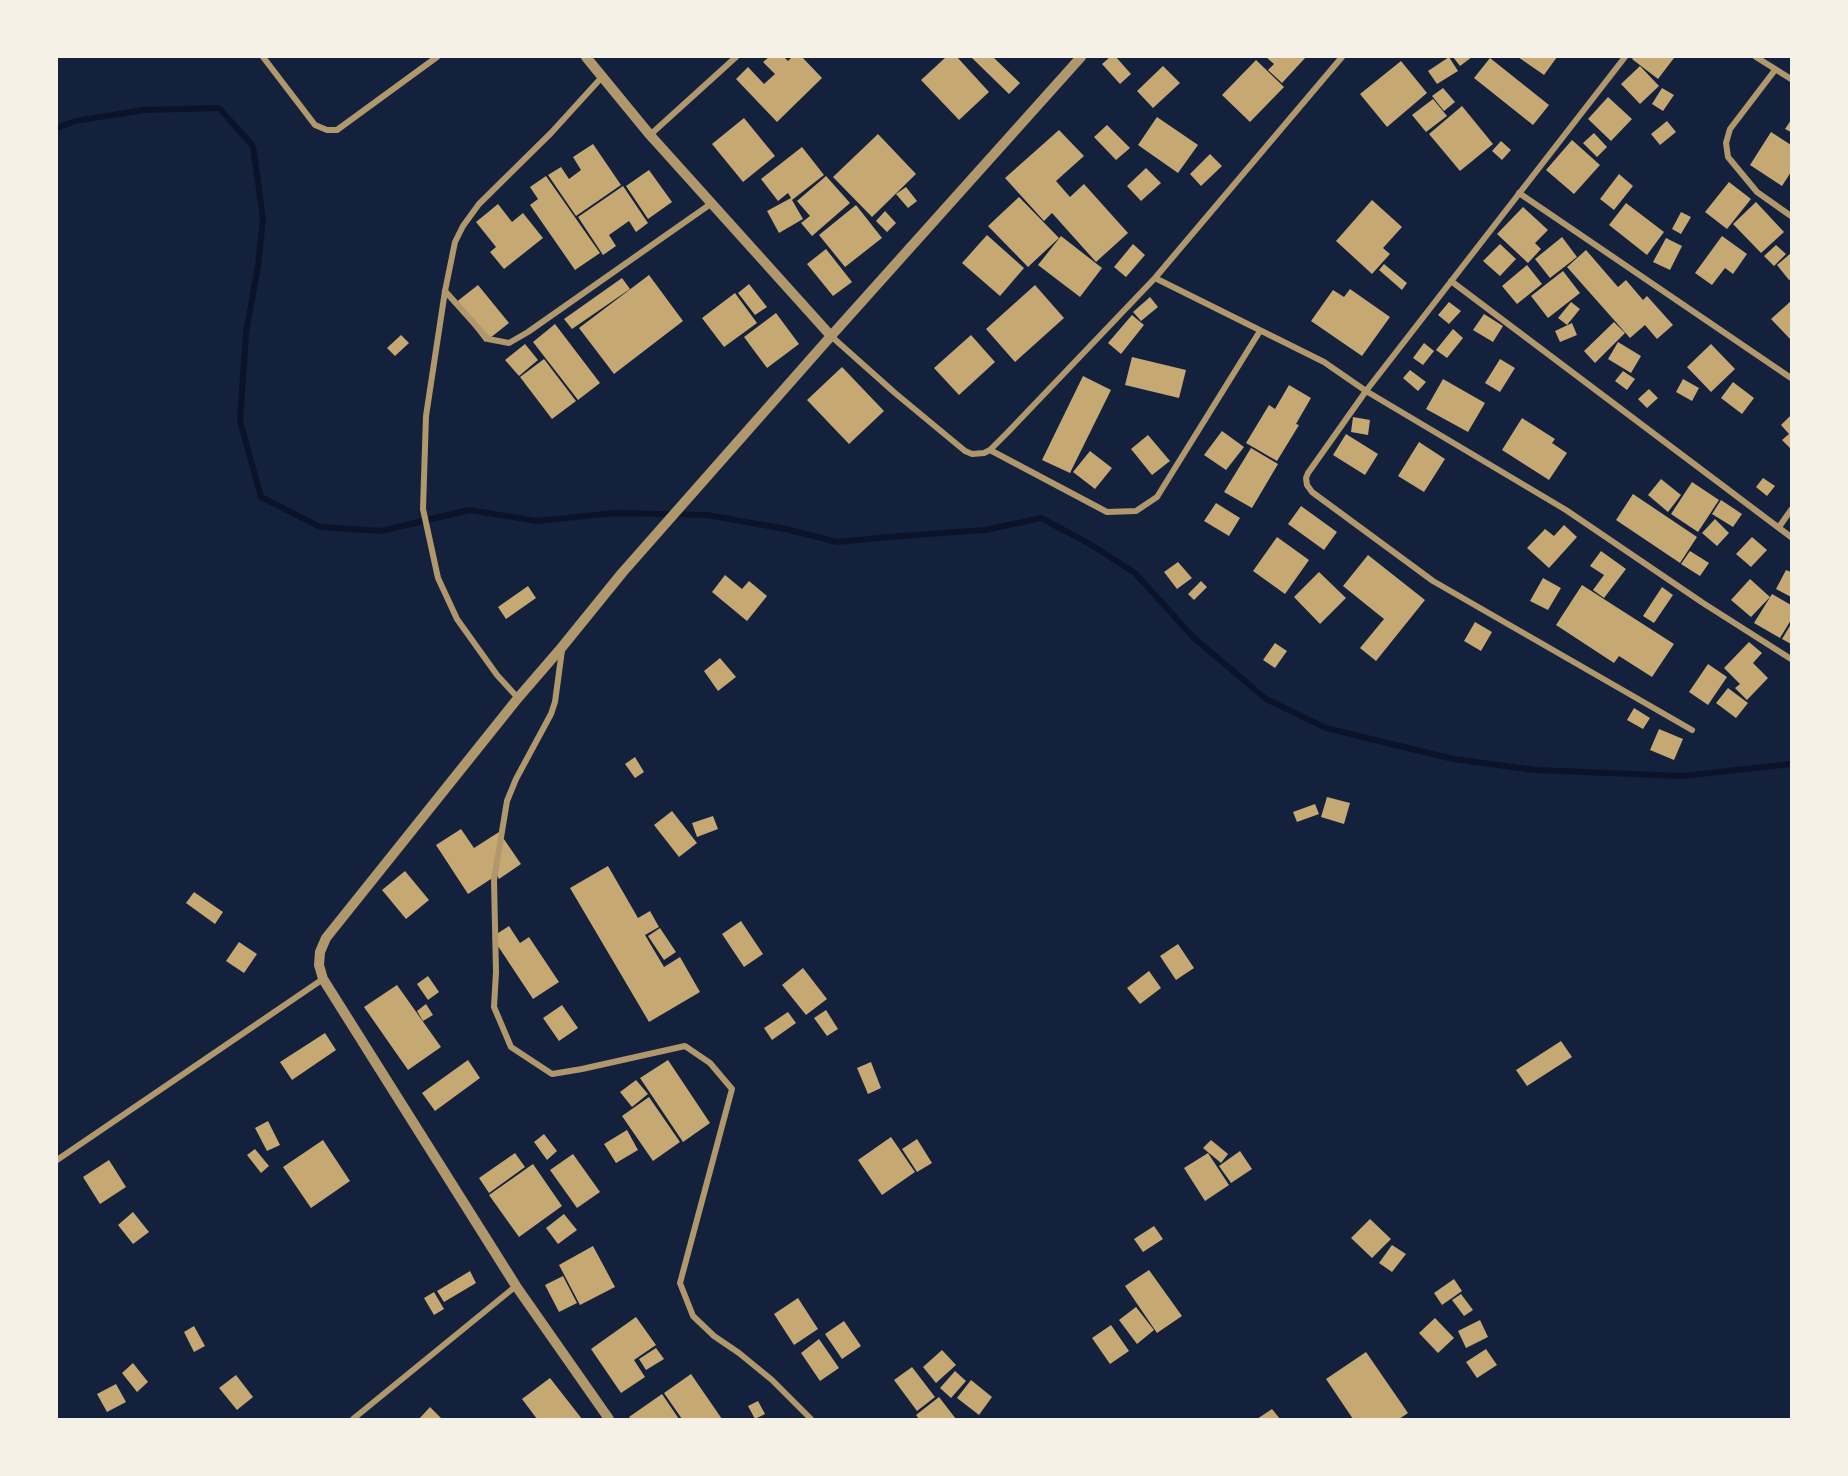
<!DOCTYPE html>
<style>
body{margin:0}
#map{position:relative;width:1848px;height:1476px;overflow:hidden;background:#14213d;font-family:"Crimson Pro",serif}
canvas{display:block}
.frame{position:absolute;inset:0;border:58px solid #f6f1e7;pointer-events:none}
</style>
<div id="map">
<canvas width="1848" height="1476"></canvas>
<div class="frame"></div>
</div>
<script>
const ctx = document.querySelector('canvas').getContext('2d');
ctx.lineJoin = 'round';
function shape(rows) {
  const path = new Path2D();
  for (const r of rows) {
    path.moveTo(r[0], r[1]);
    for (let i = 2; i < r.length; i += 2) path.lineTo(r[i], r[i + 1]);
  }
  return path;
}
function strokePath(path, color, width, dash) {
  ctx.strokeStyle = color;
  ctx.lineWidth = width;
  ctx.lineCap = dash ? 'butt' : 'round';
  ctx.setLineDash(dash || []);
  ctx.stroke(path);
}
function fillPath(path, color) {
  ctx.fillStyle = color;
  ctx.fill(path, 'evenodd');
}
strokePath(shape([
 [57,128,75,121,144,110,219,108,253,146,263,219,258,266,246,333,240,421,261,497,320,527,381,531,469,510,537,521,615,513,707,515,786,529,837,542,900,536,986,530,1041,518,1090,544,1135,573,1193,637,1266,699,1326,728,1453,759,1535,770,1682,776,1791,764]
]), '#0b132b', 6);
fillPath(shape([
 [769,57,784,57,788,61,792,57,802,57,822,78,777,122,736,79,748,67,764,84,775,74,763,62],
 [946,57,957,57,989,92,959,120,921,80],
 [971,57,993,57,1020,83,1009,94],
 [1110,57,1116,57,1131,74,1120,84,1102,64],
 [1266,57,1306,57,1282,83,1268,70,1274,64],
 [1449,57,1458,71,1437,84,1428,71],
 [1453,57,1472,57,1460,66],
 [1518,57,1557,57,1544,75],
 [1634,57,1672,57,1674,58,1658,79,1632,59],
 [1490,58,1549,105,1533,125,1474,78],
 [1256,60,1284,87,1250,122,1222,95],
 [1401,61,1427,93,1387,127,1360,94],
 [1163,66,1180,83,1153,108,1137,91],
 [1640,66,1659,86,1640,104,1621,84],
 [1443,88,1455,102,1444,111,1432,96],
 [1662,88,1674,95,1663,111,1652,104],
 [1608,97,1632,119,1611,141,1588,119],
 [1433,99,1447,116,1426,132,1412,115],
 [1462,106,1493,144,1460,171,1429,134],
 [1157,117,1198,145,1178,173,1138,145],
 [744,118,775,156,743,182,712,144],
 [1791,120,1791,132,1785,129],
 [1667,121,1676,132,1660,145,1651,134],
 [1107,125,1130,148,1116,160,1094,137],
 [1059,130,1084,156,1056,181,1070,197,1084,184,1128,233,1096,262,1052,213,1044,221,1005,178],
 [1771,132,1791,145,1791,172,1782,186,1750,165],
 [1594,133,1607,147,1597,157,1583,143],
 [878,134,916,174,872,217,833,177],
 [1572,140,1600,165,1574,194,1546,170],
 [1501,141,1511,150,1502,160,1492,151],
 [593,144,621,185,576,216,548,175,561,167,569,179,581,170,573,157],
 [802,147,824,175,792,200,803,219,779,233,767,211,791,198,788,193,778,201,761,179],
 [1210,154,1222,166,1201,186,1190,174],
 [1146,168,1161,183,1141,201,1127,186],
 [649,170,672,202,648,219,626,186],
 [1619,174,1633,186,1614,210,1600,199],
 [546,176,600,253,575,270,530,205,538,199,530,187],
 [826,176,850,203,812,236,801,223,810,216,797,201],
 [1729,182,1751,199,1727,229,1705,212],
 [623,186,648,223,636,232,629,221,609,235,616,246,603,255,578,217],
 [906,187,917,201,908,208,896,194],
 [1019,197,1059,238,1028,267,988,226],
 [1372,200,1402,227,1383,248,1390,254,1372,274,1336,241],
 [1756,202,1784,232,1761,253,1733,224],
 [1626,203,1664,232,1647,255,1609,225],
 [498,204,512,222,523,213,543,238,504,269,490,252,496,247,476,222],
 [856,205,882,238,845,267,819,235],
 [1523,207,1548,230,1535,243,1541,249,1528,263,1497,234],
 [885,211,896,223,887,232,876,221],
 [1681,212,1691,217,1681,234,1672,229],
 [987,235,1024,268,1000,296,962,263],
 [1061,236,1102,268,1080,297,1038,265],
 [1722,236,1747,254,1733,274,1725,268,1712,285,1695,273],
 [1562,237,1577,257,1550,278,1535,259],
 [1666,238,1682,246,1670,270,1653,262],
 [1133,244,1145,255,1126,277,1114,267],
 [1500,244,1516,259,1500,276,1483,261],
 [1776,245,1786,254,1774,266,1764,256],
 [826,249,852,282,833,296,807,264],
 [1586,250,1618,287,1626,280,1643,300,1647,296,1673,325,1657,339,1645,325,1630,338,1567,267],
 [1791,253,1791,279,1789,280,1777,265],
 [1384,264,1407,283,1402,290,1379,270],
 [1527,265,1542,284,1517,304,1502,286],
 [1563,271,1580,293,1548,318,1531,296],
 [649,275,683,321,614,374,579,328],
 [622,278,630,289,572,329,564,319],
 [749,284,767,307,755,315,738,293],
 [478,285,509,323,485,342,455,303],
 [1035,285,1064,318,1015,362,986,329],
 [1350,289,1390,317,1362,356,1311,321,1333,290,1344,297],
 [735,293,757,323,724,347,702,318],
 [1150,297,1158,307,1141,321,1133,312],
 [1791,301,1791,340,1771,319],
 [1449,302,1461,311,1449,324,1438,315],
 [1571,302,1580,309,1567,325,1558,318],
 [776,313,799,344,767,368,744,337],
 [1484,314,1503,326,1493,342,1473,330],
 [1132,315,1144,325,1121,354,1108,343],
 [1614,322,1625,333,1595,363,1584,351],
 [1572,323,1577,335,1560,342,1555,331],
 [555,324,600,383,578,400,533,342],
 [1453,329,1463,338,1447,358,1436,350],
 [401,335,409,343,395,356,387,348],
 [971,335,995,362,959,395,934,368],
 [1618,342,1641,356,1631,373,1608,359],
 [1424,343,1434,351,1423,365,1413,358],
 [525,344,538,360,519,376,505,360],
 [1711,344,1735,369,1711,392,1687,367],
 [1132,357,1186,370,1179,398,1125,385],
 [544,359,576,401,552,419,520,377],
 [1500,359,1515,368,1500,392,1485,383],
 [842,367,884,411,849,444,807,400],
 [1410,370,1426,382,1418,391,1403,378],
 [1623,371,1635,379,1627,390,1615,381],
 [1083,376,1111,390,1070,473,1042,460],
 [1443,379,1485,403,1468,432,1426,409],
 [1683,379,1699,388,1692,401,1676,392],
 [1733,382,1754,398,1742,414,1721,398],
 [1289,385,1311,398,1296,424,1299,425,1277,461,1246,443,1269,405,1275,409],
 [1649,389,1658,398,1647,408,1638,399],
 [1791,415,1791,449,1782,440,1789,434,1781,425],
 [1353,417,1370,420,1368,435,1351,432],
 [1522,418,1555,439,1552,443,1567,453,1549,480,1502,450],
 [1222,431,1244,447,1226,470,1204,455],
 [1346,434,1378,454,1365,475,1333,455],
 [1148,435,1170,461,1152,475,1131,449],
 [1419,442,1445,459,1424,492,1398,476],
 [1251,448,1278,464,1252,508,1224,492],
 [1090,451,1112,468,1095,489,1073,472],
 [1763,478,1775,486,1767,496,1756,487],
 [1661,479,1681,495,1668,512,1648,495],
 [1692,482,1719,500,1698,532,1671,514],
 [1633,494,1697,537,1680,563,1616,520],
 [1721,500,1742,514,1733,527,1712,514],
 [1216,503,1240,518,1229,536,1204,521],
 [1301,506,1337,532,1324,550,1288,524],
 [1715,519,1729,533,1717,546,1702,533],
 [1564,525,1577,537,1549,568,1527,548,1545,529,1554,536],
 [1277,537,1309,560,1285,594,1253,571],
 [1752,537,1767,550,1751,567,1736,554],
 [1601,551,1626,569,1604,598,1593,590,1604,575,1590,566],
 [1690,551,1709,563,1700,576,1681,564],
 [1368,555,1425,600,1376,661,1360,648,1384,619,1343,586],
 [1178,562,1192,578,1177,589,1164,572],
 [1786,570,1791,572,1791,597,1776,589],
 [1319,572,1346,598,1320,624,1294,597],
 [725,575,742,589,749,581,767,596,747,621,712,592],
 [1543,578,1561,588,1548,610,1530,601],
 [1750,579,1770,597,1751,617,1731,600],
 [1201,581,1207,587,1194,600,1188,594],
 [1582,585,1674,644,1652,677,1619,656,1614,663,1556,625],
 [528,586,536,598,506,619,498,607],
 [1662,587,1673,595,1654,623,1643,616],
 [1772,594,1791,605,1791,620,1780,638,1754,623],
 [1475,622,1492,632,1481,651,1464,641],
 [1791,624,1791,644,1782,639],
 [1749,642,1762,653,1753,663,1768,678,1747,700,1735,688,1740,684,1724,668],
 [1275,643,1287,651,1275,668,1263,660],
 [720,658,736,677,718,691,704,671],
 [1708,664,1727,677,1708,705,1689,692],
 [1728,688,1748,703,1736,718,1716,703],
 [1634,708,1650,718,1643,729,1627,720],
 [1659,729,1683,739,1674,760,1650,750],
 [635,757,644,772,635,778,625,764],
 [1327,797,1350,803,1344,824,1321,817],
 [1315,804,1319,814,1297,822,1293,812],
 [672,811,697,843,679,857,654,825],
 [713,816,718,829,697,837,692,823],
 [461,829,474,848,499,832,521,864,499,879,497,875,468,894,436,845],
 [608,866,638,918,650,911,659,927,645,935,664,967,680,957,700,992,649,1022,570,888],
 [405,871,429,900,406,919,382,890],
 [194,892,223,912,215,924,186,903],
 [741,921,763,954,744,967,722,934],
 [509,926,520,943,529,937,559,982,533,999,492,937],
 [660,928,676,952,664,960,648,936],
 [239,942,257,954,244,973,226,961],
 [1178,944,1194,968,1176,980,1160,956],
 [803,968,827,999,806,1015,782,985],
 [1149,971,1161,988,1140,1004,1127,988],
 [428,976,439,992,428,1000,417,984],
 [397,985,441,1047,408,1070,364,1007],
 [426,1004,433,1015,423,1021,417,1011],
 [562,1005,578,1028,559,1041,543,1018],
 [826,1010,838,1029,827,1036,814,1018],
 [788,1012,796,1023,772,1040,764,1028],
 [325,1033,336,1050,292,1080,280,1062],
 [1561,1041,1572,1057,1527,1086,1516,1070],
 [468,1060,480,1078,435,1111,422,1093],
 [668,1060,710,1123,683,1142,640,1078],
 [871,1062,881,1088,868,1094,857,1068],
 [636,1080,648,1094,632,1107,620,1092],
 [649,1097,680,1142,653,1161,622,1116],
 [268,1121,280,1145,267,1151,255,1128],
 [627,1130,638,1150,616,1163,604,1144],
 [544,1134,557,1151,547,1160,534,1142],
 [891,1137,915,1172,882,1195,858,1160],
 [917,1139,932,1163,917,1172,902,1149],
 [323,1140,350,1181,311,1208,283,1167],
 [1211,1140,1228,1154,1221,1163,1203,1148],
 [255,1149,269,1166,261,1173,247,1155],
 [1240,1151,1252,1169,1231,1183,1219,1166],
 [515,1153,525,1167,489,1193,479,1178],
 [1208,1153,1229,1185,1205,1201,1184,1168],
 [573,1154,600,1192,577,1208,550,1170],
 [109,1160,126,1187,100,1204,83,1177],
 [533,1164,562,1206,519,1237,489,1195],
 [133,1212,149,1232,133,1244,118,1225],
 [564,1214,577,1230,558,1244,546,1228],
 [1370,1219,1391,1239,1372,1258,1351,1238],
 [1154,1226,1163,1239,1143,1252,1134,1239],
 [1392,1245,1406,1254,1392,1272,1379,1263],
 [593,1246,615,1287,580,1305,559,1265],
 [1149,1270,1182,1316,1157,1333,1125,1286],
 [470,1271,476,1283,444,1302,437,1291],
 [563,1276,577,1303,559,1312,545,1285],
 [1454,1279,1462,1291,1442,1305,1434,1293],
 [434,1292,444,1309,434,1315,424,1298],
 [1461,1294,1473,1310,1464,1316,1452,1300],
 [798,1298,818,1329,794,1345,774,1314],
 [1136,1307,1154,1330,1137,1344,1119,1320],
 [636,1317,656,1345,634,1360,645,1377,621,1393,591,1349],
 [1435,1318,1454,1338,1438,1353,1419,1333],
 [1480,1320,1488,1337,1466,1348,1458,1331],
 [844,1321,861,1346,842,1359,825,1334],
 [1111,1325,1129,1351,1110,1364,1092,1338],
 [194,1326,205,1346,194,1352,184,1332],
 [819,1339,839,1368,820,1381,801,1353],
 [656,1348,664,1359,646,1370,639,1359],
 [1486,1349,1497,1365,1477,1378,1466,1362],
 [942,1350,956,1365,936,1383,923,1367],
 [1366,1352,1408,1413,1399,1419,1353,1419,1326,1379],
 [133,1363,148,1382,137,1392,122,1373],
 [912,1367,935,1397,917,1411,894,1380],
 [955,1371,966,1381,951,1398,940,1388],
 [691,1374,722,1419,682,1419,664,1393],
 [236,1375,253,1397,237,1410,219,1388],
 [550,1378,582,1419,537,1419,522,1399],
 [971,1380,992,1397,979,1415,957,1398],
 [116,1384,126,1402,107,1412,97,1394],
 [662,1394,679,1419,631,1419,629,1417],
 [939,1397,956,1419,919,1419,916,1415],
 [758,1401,765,1414,755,1419,748,1406],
 [430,1407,442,1419,419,1419],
 [1272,1409,1280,1419,1257,1419]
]), '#c6a872');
strokePath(shape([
 [263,57,315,125,327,130,337,130,437,57],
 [1625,57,1366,391,1308,473,1306,478,1307,485,1312,492,1433,581,1692,730],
 [1756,57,1791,79],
 [1775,70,1730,129,1726,143,1728,157,1757,192,1791,216],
 [650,135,736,57],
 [1519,193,1791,378],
 [1155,278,1324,362,1366,391,1566,510,1703,603,1791,659],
 [1451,281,1791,537],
 [445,291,488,339,509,343,528,332,712,203],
 [831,336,895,393,965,451,972,454,984,453,990,450,1008,432,1155,278,1342,57],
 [990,450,1107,512,1136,511,1157,497,1260,331],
 [1779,527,1791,510],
 [562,650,555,702,551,714,516,779,507,801,494,880,496,972,494,1007,511,1047,552,1074,582,1069,685,1046,710,1063,732,1089,680,1283,693,1316,714,1336,739,1353,772,1380,811,1419],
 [518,698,497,675,457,619,438,578,423,509,426,416,445,291,455,242,463,226,479,204,551,133,602,77],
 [57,1160,323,979],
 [353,1419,516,1286]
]), '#b1986c', 6);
strokePath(shape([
 [586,57,650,135,831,336],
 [609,1419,516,1286,323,979,319,965,320,952,326,938,518,698,562,647,622,573,831,336,1081,57]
]), '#b1986c', 10);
</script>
